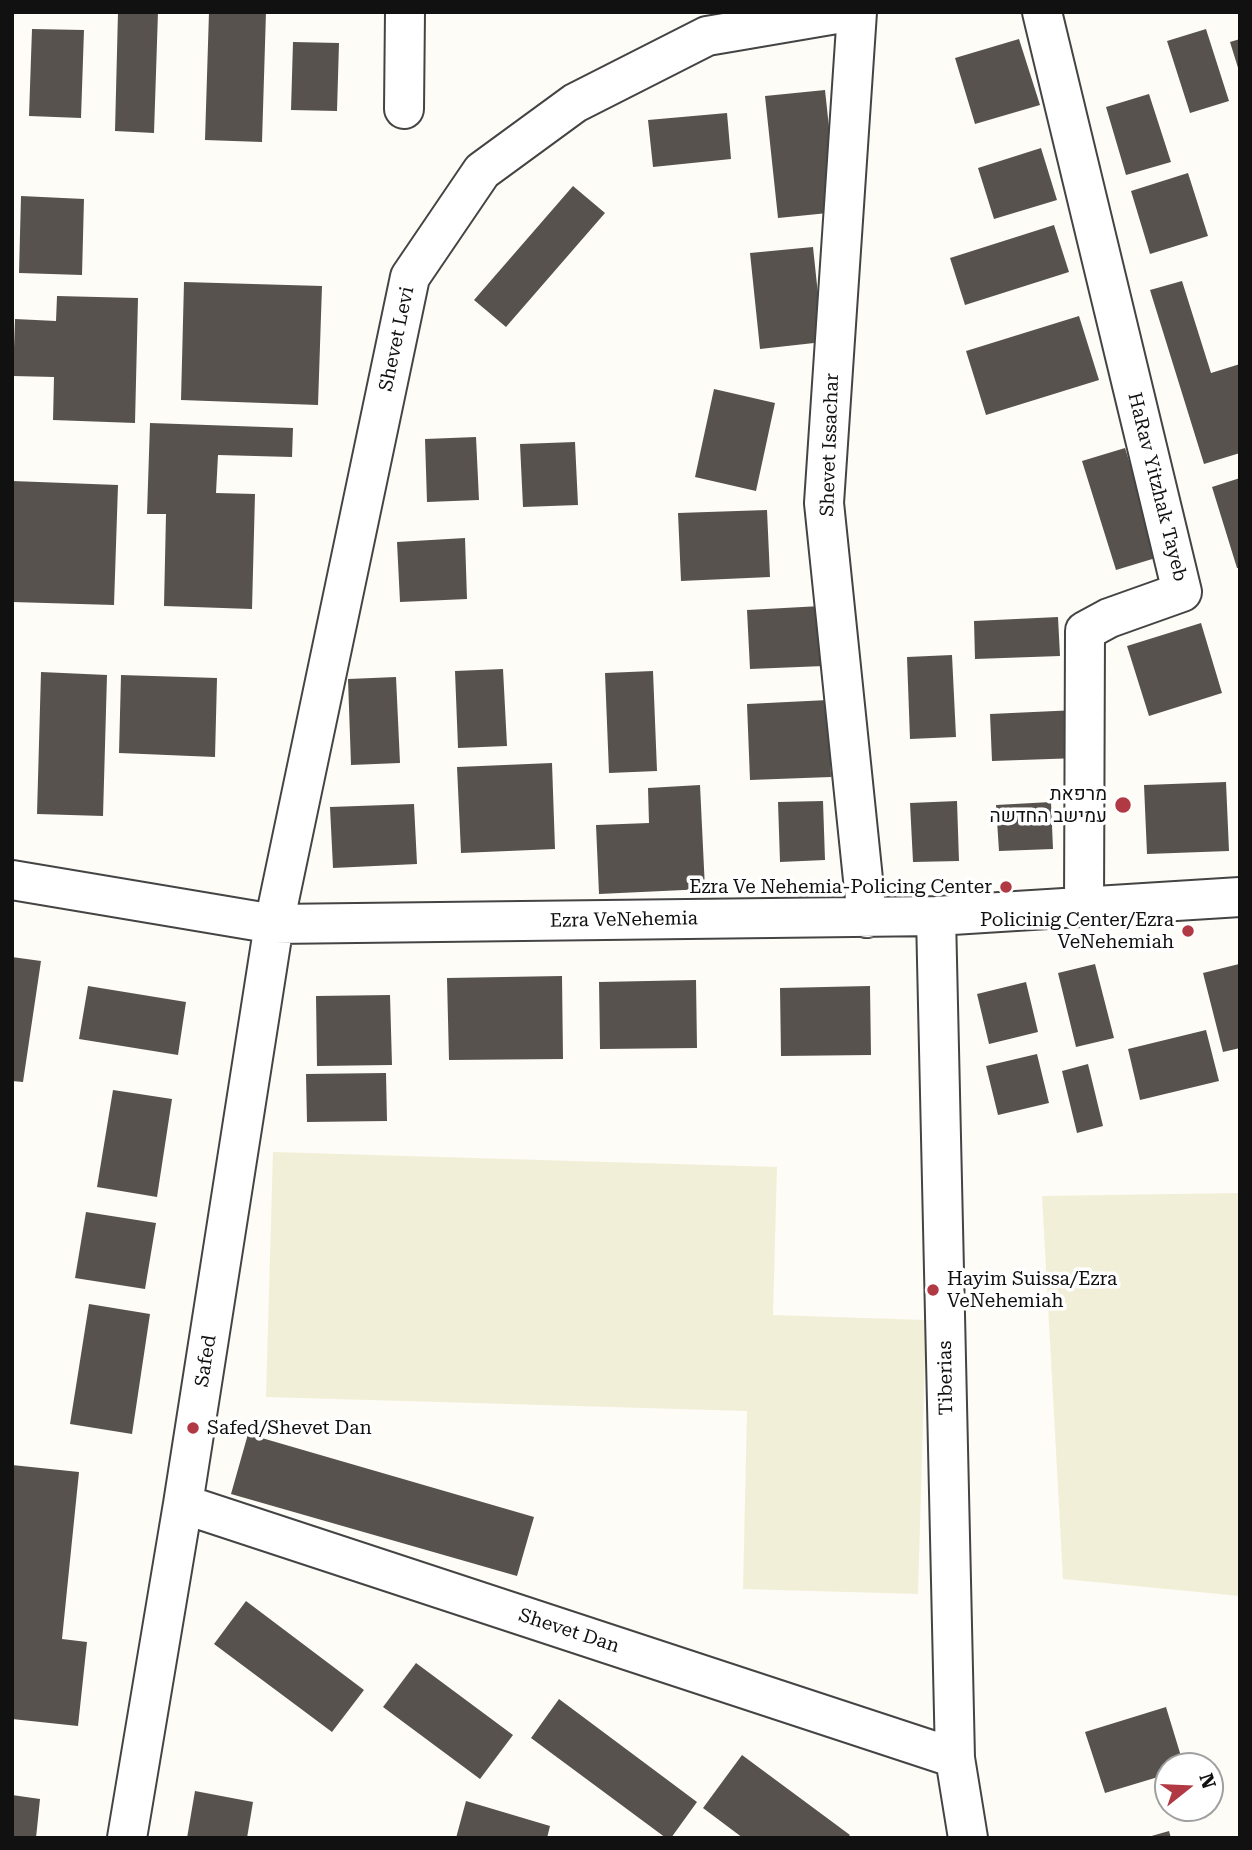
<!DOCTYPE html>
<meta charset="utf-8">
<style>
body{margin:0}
#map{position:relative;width:1252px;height:1850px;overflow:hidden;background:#fefcf6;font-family:"Roboto Serif",serif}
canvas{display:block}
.frame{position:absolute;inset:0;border:14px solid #111;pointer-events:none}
.north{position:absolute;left:1154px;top:1752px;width:70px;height:70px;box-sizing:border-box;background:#fff;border:2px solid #a0a0a0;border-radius:50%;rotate:72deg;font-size:19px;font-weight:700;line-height:28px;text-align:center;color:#111}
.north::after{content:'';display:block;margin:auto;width:24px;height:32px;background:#b13943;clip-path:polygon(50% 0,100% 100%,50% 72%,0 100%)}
</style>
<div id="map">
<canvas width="1252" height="1850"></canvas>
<div class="frame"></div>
<div class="north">N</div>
</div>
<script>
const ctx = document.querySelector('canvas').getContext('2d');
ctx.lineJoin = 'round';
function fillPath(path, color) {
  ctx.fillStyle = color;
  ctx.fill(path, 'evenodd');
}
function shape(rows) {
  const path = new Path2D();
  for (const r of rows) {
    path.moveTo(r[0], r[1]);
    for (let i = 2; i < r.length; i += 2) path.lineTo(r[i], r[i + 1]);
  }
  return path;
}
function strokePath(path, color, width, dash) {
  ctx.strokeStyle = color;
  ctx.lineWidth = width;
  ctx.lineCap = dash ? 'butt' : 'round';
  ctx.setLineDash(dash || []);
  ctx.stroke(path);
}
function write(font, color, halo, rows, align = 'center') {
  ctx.font = font + ' "Roboto Serif",Heebo,serif';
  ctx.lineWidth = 7;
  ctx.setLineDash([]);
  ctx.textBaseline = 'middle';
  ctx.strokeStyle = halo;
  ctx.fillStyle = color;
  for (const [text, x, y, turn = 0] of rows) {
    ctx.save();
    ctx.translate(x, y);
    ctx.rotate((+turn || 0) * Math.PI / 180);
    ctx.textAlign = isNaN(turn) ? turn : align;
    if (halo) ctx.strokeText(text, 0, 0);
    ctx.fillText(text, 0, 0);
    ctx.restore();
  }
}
fillPath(shape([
 [273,1152,777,1167,773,1315,926,1320,918,1594,743,1589,747,1411,266,1397],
 [1240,1193,1240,1596,1063,1579,1042,1196]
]), '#f2efd8');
fillPath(shape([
 [118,12,158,12,154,133,115,131],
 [209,12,266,12,262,142,205,140],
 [32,29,84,30,81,118,29,116],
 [1206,29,1229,101,1190,113,1167,41],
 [1019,39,1040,105,975,124,955,58],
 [1240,39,1240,71,1239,71,1230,42],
 [293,42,339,43,337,111,291,110],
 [825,90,838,212,778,218,765,96],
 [1149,94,1171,162,1126,175,1106,107],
 [727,113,731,159,653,167,648,120],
 [1041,148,1057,200,994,219,978,168],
 [1188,173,1208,236,1150,254,1131,191],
 [573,186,605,213,506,327,474,300],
 [21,196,84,199,82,275,19,273],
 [1054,225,1069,272,965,305,950,258],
 [813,247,823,342,760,349,750,253],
 [1182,281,1211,373,1240,364,1240,453,1204,464,1150,290],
 [184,282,322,286,318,405,181,400],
 [57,296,138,298,135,423,53,420,54,377,13,376,15,319,56,321],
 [1079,316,1099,380,986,415,966,351],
 [714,389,775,403,756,491,695,477],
 [150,423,293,428,292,457,218,455,216,493,255,494,252,609,164,606,166,514,147,514],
 [476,437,479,500,427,502,425,439],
 [575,442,578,505,523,507,520,444],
 [1125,448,1159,557,1116,570,1082,461],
 [1240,478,1240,568,1237,568,1212,487],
 [12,481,118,485,114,605,12,602],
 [767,510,770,577,681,581,678,513],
 [465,538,467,599,400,602,397,542],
 [821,606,824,666,750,669,747,610],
 [1058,617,1060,656,975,659,974,621],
 [1201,623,1222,693,1149,716,1127,646],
 [952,655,956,737,910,739,907,657],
 [503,669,507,746,458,748,455,671],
 [653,671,657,771,609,773,605,673],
 [41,672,107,675,103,816,37,814],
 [121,675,217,678,215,757,119,753],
 [396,677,400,763,351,765,348,679],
 [828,700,831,777,750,780,747,704],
 [1077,710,1079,758,992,761,990,714],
 [552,763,555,849,461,853,457,767],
 [1226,782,1229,851,1147,854,1144,785],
 [700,785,705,889,599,894,596,825,649,823,648,788],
 [823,801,825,860,780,862,778,802],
 [957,801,959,861,913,862,910,803],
 [1051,802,1053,849,999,851,996,805],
 [414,804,417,864,333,868,330,807],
 [12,957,41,961,23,1082,12,1081],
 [1095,964,1114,1038,1076,1047,1058,973],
 [1239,964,1240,1048,1223,1052,1203,973],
 [562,976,563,1059,449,1060,447,978],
 [696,980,697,1048,600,1049,599,982],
 [1026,982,1038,1032,989,1044,977,994],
 [88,986,186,1002,178,1055,79,1039],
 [870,986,871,1055,781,1056,780,988],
 [390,995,392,1065,317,1066,316,996],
 [1206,1030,1219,1081,1140,1100,1128,1049],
 [1037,1054,1049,1103,998,1115,986,1066],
 [1088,1064,1103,1126,1077,1133,1062,1071],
 [386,1073,387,1121,307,1122,306,1074],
 [113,1090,172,1099,157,1197,97,1187],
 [86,1212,156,1223,145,1289,75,1278],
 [89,1304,150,1314,132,1434,70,1424],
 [248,1434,534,1517,517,1576,231,1494],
 [12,1465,79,1472,62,1639,87,1642,78,1726,12,1719,14,1679,12,1679],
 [246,1601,364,1690,332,1732,214,1644],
 [416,1663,513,1735,480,1779,383,1707],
 [559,1699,697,1802,671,1838,666,1838,531,1738],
 [1166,1707,1184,1766,1168,1766,1168,1774,1105,1793,1085,1732],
 [742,1755,850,1835,847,1838,743,1838,703,1808],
 [195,1791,253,1802,247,1838,187,1838],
 [12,1795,40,1799,36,1838,12,1838],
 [466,1801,550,1826,547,1838,456,1838],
 [1169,1831,1171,1838,1148,1838,1148,1837]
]), '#58524e');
const minor = shape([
 [857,12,824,503,867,918],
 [1042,12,1182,592,1109,618,1085,631,1084,906],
 [404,109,405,12],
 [12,880,274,924,936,916,1240,897],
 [936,916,955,1758,968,1838],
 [183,1504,955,1758],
 [127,1838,183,1504,274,924,410,277,482,171,575,103,707,36,848,12]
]);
strokePath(minor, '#444', 42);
strokePath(minor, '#fff', 38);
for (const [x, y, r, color] of [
 [1123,805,9,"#b13943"],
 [1006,887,7,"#b13943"],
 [1188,931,7,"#b13943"],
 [933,1290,7,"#b13943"],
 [193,1428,7,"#b13943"]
]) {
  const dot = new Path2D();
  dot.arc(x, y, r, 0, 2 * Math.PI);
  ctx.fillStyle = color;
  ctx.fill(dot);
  strokePath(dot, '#fff', 2.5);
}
write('19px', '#111', '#fff', [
 ["Shevet Levi",397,339,-78],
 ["Shevet Issachar",830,445,-88],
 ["HaRav Yitzhak Tayeb",1157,487,76],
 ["Ezra VeNehemia",624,920,-1],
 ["Safed",206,1361,-81],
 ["Tiberias",946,1378,-91],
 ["Shevet Dan",569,1631,18]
]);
write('19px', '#111', '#fff', [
 ["מרפאת",1107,794],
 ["עמישב החדשה",1107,816],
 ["Ezra Ve Nehemia-Policing Center",992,887],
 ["Policinig Center/Ezra",1174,920],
 ["VeNehemiah",1174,942],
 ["Hayim Suissa/Ezra",947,1279,"left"],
 ["VeNehemiah",947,1301,"left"],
 ["Safed/Shevet Dan",207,1428,"left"]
], 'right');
</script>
